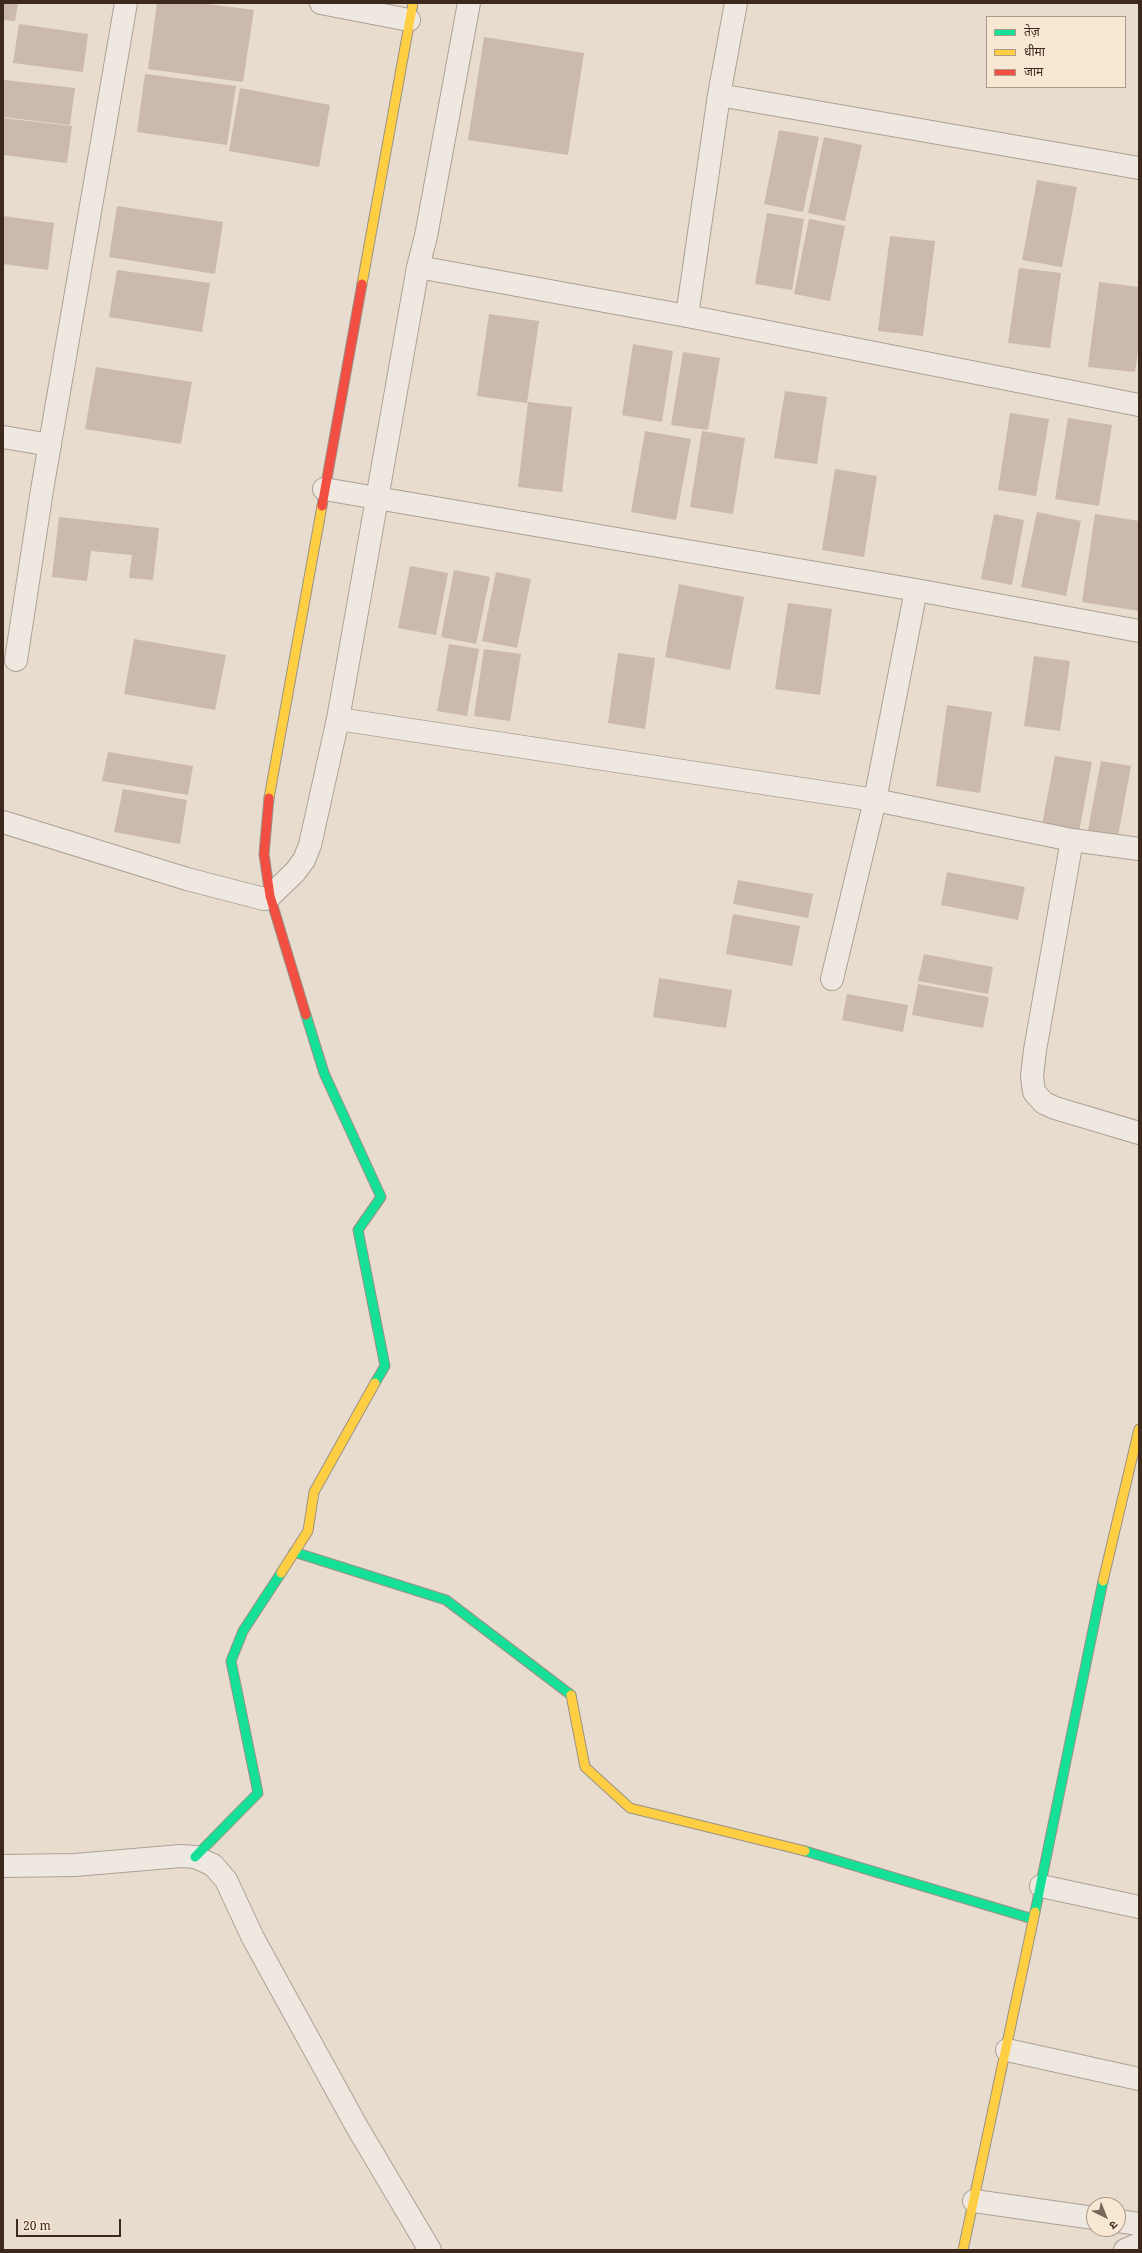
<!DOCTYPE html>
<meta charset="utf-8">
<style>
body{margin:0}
#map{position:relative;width:1142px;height:2253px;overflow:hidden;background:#e7dccd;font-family:"Noto Serif","Noto Sans Devanagari",serif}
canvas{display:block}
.frame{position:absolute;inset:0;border:4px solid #3c281d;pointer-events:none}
.legend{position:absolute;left:986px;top:16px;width:140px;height:72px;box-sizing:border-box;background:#f8e8d3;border:1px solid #ad9b8a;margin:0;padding:5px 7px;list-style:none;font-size:12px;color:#3c281d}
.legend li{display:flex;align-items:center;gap:8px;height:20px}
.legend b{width:20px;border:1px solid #ad9b8a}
.north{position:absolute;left:1086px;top:2197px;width:40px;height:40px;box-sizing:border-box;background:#f8e8d3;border:1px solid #ad9b8a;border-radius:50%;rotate:137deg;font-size:11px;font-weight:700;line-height:16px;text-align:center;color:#3c281d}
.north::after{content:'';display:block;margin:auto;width:14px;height:18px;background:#78675b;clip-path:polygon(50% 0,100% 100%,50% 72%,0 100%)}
.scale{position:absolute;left:16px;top:2219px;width:105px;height:18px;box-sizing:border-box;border:2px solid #3c281d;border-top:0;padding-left:5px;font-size:12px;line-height:14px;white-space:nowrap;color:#3c281d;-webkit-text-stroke:3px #f8e8d3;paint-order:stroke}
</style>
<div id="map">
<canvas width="1142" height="2253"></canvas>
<div class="frame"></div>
<ul class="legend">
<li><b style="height:5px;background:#16e098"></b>तेज़</li>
<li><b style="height:5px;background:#ffcf43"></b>धीमा</li>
<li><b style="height:5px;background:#f24e42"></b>जाम</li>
</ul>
<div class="north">उ</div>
<div class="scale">20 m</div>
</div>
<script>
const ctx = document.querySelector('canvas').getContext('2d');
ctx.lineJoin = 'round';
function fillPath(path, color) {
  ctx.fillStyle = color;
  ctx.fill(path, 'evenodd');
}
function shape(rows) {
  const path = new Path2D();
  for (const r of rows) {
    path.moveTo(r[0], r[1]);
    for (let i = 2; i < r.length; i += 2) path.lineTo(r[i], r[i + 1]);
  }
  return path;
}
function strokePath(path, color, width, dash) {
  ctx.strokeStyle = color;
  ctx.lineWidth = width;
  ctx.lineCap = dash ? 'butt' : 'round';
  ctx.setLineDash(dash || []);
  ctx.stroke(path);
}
fillPath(shape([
 [3,3,18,3,15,21,3,20],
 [157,3,200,3,254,10,243,82,148,69],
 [19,24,88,34,83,72,13,63],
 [484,37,584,53,568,155,468,140],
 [145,74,236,86,227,145,137,132],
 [4,80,75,88,70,125,3,117],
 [240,88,330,105,319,167,229,151],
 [3,118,72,126,67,163,3,155],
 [779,130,819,137,803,212,764,204],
 [824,137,862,145,845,221,808,213],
 [1037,180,1077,187,1062,267,1022,260],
 [117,206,223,222,215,274,109,257],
 [767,213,804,219,792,290,755,284],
 [3,216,54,223,48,270,3,264],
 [809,219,845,226,830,301,794,294],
 [890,236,935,241,923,336,878,331],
 [1019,268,1061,273,1050,348,1008,343],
 [117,270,210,283,202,332,109,317],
 [1099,282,1139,287,1139,343,1135,372,1088,367],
 [489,314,539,321,527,403,477,396],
 [633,344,673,351,662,422,622,415],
 [683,352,720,358,708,430,671,425],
 [96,367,192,382,181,444,85,429],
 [785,391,827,397,817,464,774,458],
 [528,402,572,407,562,492,518,487],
 [1010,413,1049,419,1036,496,998,490],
 [1068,418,1112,425,1099,506,1055,499],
 [645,431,691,439,676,520,631,512],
 [702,431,745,438,733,514,690,507],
 [835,469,877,476,864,557,822,550],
 [1037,512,1081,521,1066,596,1021,587],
 [994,514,1024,520,1012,585,981,579],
 [1095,514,1139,521,1139,611,1082,602],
 [59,517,159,528,153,580,129,578,132,555,91,551,87,581,52,577],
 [410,566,448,573,436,635,398,628],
 [454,570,490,577,476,644,441,637],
 [496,572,531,579,517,648,482,641],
 [679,584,744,597,730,670,665,657],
 [788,603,832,609,820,695,775,689],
 [134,639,226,655,215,710,124,694],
 [449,644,479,649,467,716,437,711],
 [484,649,521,654,510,721,474,716],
 [618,653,655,658,645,729,608,723],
 [1034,656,1070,661,1060,731,1024,726],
 [947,705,992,712,980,793,936,786],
 [108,752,193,766,188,795,102,781],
 [1055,756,1092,762,1079,832,1042,825],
 [1101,761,1131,766,1118,836,1088,830],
 [123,789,187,800,180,844,114,832],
 [947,872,1025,887,1018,920,941,905],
 [738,880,813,894,808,918,733,904],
 [733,914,800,926,792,966,726,954],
 [924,954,993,967,988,994,918,981],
 [659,978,732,990,726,1028,653,1017],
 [918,984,989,997,983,1028,912,1015],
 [847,994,908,1005,903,1032,842,1020]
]), '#cbb9ae');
const street = shape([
 [321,3,409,20],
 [719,95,1139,168],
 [418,267,687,316,1139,405],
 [687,316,719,95,736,3],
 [3,437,50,445],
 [324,489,916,590,1139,631],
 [16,660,42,490,126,3],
 [338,719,875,800,1072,840,1139,849],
 [3,822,187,879,264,899,268,898,295,872,304,860,310,845,338,719,418,267,426,236,469,3],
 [1072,840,1035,1050,1032,1076,1034,1092,1044,1103,1055,1108,1139,1133],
 [832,979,875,800,916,590],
 [3,1866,75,1865,181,1856,195,1857,213,1865,226,1880,253,1938,357,2127,430,2250],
 [1041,1886,1139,1907],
 [1007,2050,1139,2079],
 [974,2201,1094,2218],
 [1118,2221,1139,2224],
 [1125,2250,1139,2244]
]);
const fast = shape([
 [306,1015,324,1073,381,1197,358,1230,385,1366,375,1383],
 [294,1552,446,1600,571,1695],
 [805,1851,1033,1919],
 [195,1857,258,1793,231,1661,243,1631,281,1573],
 [1035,1912,1103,1581]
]);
const slow = shape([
 [362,284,413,3],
 [269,798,322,506],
 [281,1573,308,1531,314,1492,375,1383],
 [1103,1581,1139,1429],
 [571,1695,585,1767,630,1808,805,1851],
 [963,2250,1035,1912]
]);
const jam = shape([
 [322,506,362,284],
 [269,798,264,854,270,896,306,1015]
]);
strokePath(street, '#aca196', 24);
strokePath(fast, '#9c9186', 11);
strokePath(slow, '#9c9186', 11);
strokePath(jam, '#9c9186', 11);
strokePath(street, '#efe8e0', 22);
strokePath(fast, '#16e098', 9);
strokePath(slow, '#ffcf43', 9);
strokePath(jam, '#f24e42', 9);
</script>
